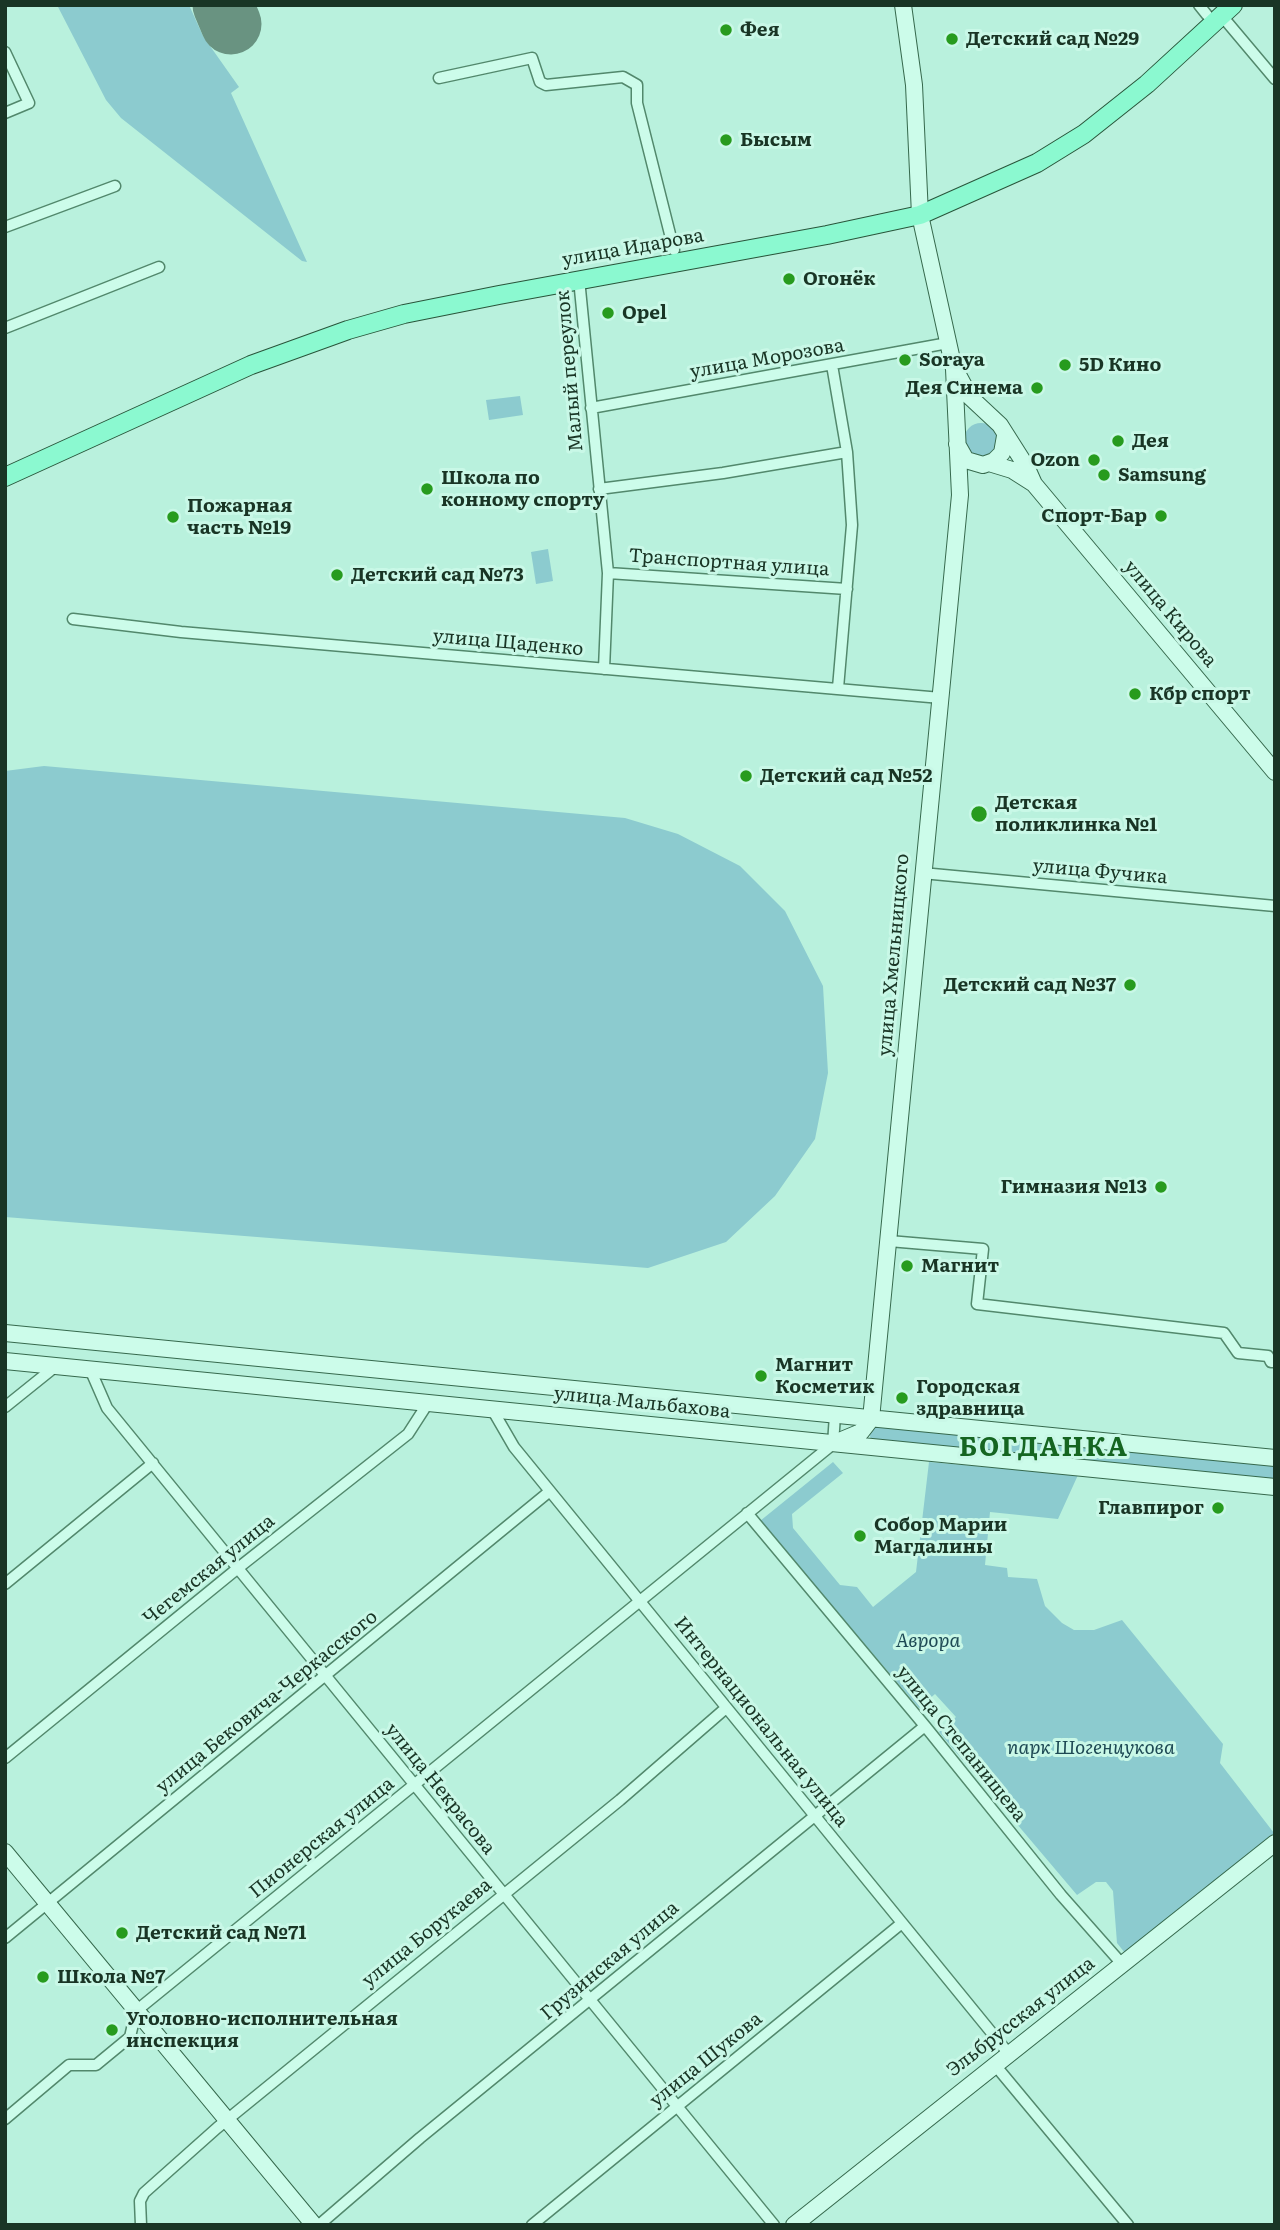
<!DOCTYPE html>
<meta charset="utf-8">
<style>
body{margin:0}
#map{position:relative;width:1280px;height:2230px;overflow:hidden;background:#b9f1dd;font-family:Literata,serif}
canvas{display:block}
.frame{position:absolute;inset:0;border:7px solid #193525;pointer-events:none}
</style>
<div id="map">
<canvas width="1280" height="2230"></canvas>
<div class="frame"></div>
</div>
<script>
const ctx = document.querySelector('canvas').getContext('2d');
ctx.lineJoin = 'round';
function fillPath(path, color) {
  ctx.fillStyle = color;
  ctx.fill(path, 'evenodd');
}
function shape(rows) {
  const path = new Path2D();
  for (const r of rows) {
    if (r.length === 3) {
      path.moveTo(r[0] + r[2], r[1]);
      path.arc(r[0], r[1], r[2], 0, 2 * Math.PI);
      continue;
    }
    path.moveTo(r[0], r[1]);
    for (let i = 2; i < r.length; i += 2) path.lineTo(r[i], r[i + 1]);
  }
  return path;
}
function strokePath(path, color, width, dash) {
  ctx.strokeStyle = color;
  ctx.lineWidth = width;
  ctx.lineCap = dash ? 'butt' : 'round';
  ctx.setLineDash(dash || []);
  ctx.stroke(path);
}
function write(font, color, halo, rows, align = 'center') {
  ctx.font = font + ' Literata,serif';
  ctx.lineWidth = 6;
  ctx.setLineDash([]);
  ctx.textBaseline = 'middle';
  ctx.strokeStyle = halo;
  ctx.fillStyle = color;
  for (const [text, x, y, turn = 0] of rows) {
    ctx.save();
    ctx.translate(x, y);
    ctx.rotate((+turn || 0) * Math.PI / 180);
    ctx.textAlign = isNaN(turn) ? turn : align;
    if (halo) ctx.strokeText(text, 0, 0);
    ctx.fillText(text, 0, 0);
    ctx.restore();
  }
}
fillPath(shape([
 [57,5,189,5,203,36,239,87,231,93,307,262,302,261,121,118,106,100],
 [520,396,523,415,489,420,486,400],
 [981,440,17],
 [548,549,553,581,536,584,531,552],
 [44,766,625,818,678,834,740,866,785,911,823,986,828,1073,815,1139,775,1196,726,1242,648,1268,5,1217,5,771],
 [879,1426,1275,1464,1275,1481,876,1441,871,1439,869,1433,873,1428],
 [833,1462,843,1473,792,1514,793,1528,840,1585,857,1587,873,1607,916,1572,929,1462,1078,1475,1058,1519,990,1512,985,1565,1007,1568,1008,1577,1037,1579,1045,1606,1062,1623,1074,1630,1094,1630,1122,1620,1223,1744,1220,1763,1274,1833,1125,1953,1117,1943,1113,1891,1106,1882,1096,1882,1077,1895,939,1732,956,1717,935,1694,919,1708,760,1521]
]), '#8ccbcf');
strokePath(shape([
 [223,5,231,24]
]), '#699381', 61);
const street = shape([
 [1199,5,1207,15],
 [1222,16,1275,79],
 [5,52,29,103,5,113],
 [439,78,532,58,540,82,546,85,623,77,637,85,637,103,674,250],
 [5,227,115,186],
 [579,279,608,573,604,669],
 [5,328,159,267],
 [832,365,847,452,852,525,838,688],
 [591,408,948,343],
 [599,489,723,473,847,452],
 [608,573,847,589],
 [73,619,181,632,941,698],
 [922,873,1275,906],
 [889,1241,983,1249,977,1304,1224,1333,1238,1353,1268,1356,1271,1362,1275,1362],
 [90,1369,107,1408,774,2225],
 [5,1407,56,1366],
 [492,1409,514,1447,1009,2054],
 [747,1513,925,1726,1061,1895,1122,1964],
 [5,1584,153,1463],
 [5,1758,238,1568,408,1434,428,1403],
 [5,1938,550,1491],
 [995,2065,1128,2225],
 [5,2119,69,2065,96,2065,130,2037,136,2011,833,1444,835,1415],
 [141,2225,140,2201,144,2193,217,2128,620,1800,726,1708],
 [319,2225,420,2138,925,1726],
 [532,2225,902,1923]
]);
const secondary = shape([
 [956,371,970,397,1000,425,1026,466,1034,484,1275,772],
 [957,444,966,460,983,465,994,461,1002,453,1005,436],
 [989,463,1012,470,1034,484],
 [5,1333,1275,1458],
 [5,1361,1275,1487],
 [871,1419,960,495,954,369,920,215,914,85,903,5],
 [837,1442,861,1432,871,1419],
 [5,1852,314,2225],
 [794,2225,1275,1843]
]);
const primary = shape([
 [5,477,251,365,348,330,404,314,499,295,827,235,920,215,1037,163,1084,134,1147,84,1233,5]
]);
strokePath(street, '#52886c', 13);
strokePath(secondary, '#36694d', 18);
strokePath(primary, '#28553a', 20);
strokePath(street, '#ccfcea', 10);
strokePath(secondary, '#ccfcea', 16);
strokePath(primary, '#8bf9d0', 18);
for (const [x, y, r, color] of [
 [726,30,7,"#279b1e"],
 [952,39,7,"#279b1e"],
 [726,140,7,"#279b1e"],
 [789,279,7,"#279b1e"],
 [608,313,7,"#279b1e"],
 [905,360,7,"#279b1e"],
 [1065,365,7,"#279b1e"],
 [1037,388,7,"#279b1e"],
 [1118,441,7,"#279b1e"],
 [1094,460,7,"#279b1e"],
 [1104,475,7,"#279b1e"],
 [427,489,7,"#279b1e"],
 [1161,516,7,"#279b1e"],
 [173,517,7,"#279b1e"],
 [337,575,7,"#279b1e"],
 [1135,694,7,"#279b1e"],
 [746,776,7,"#279b1e"],
 [979,814,9,"#279b1e"],
 [1130,985,7,"#279b1e"],
 [1161,1187,7,"#279b1e"],
 [907,1266,7,"#279b1e"],
 [761,1376,7,"#279b1e"],
 [902,1398,7,"#279b1e"],
 [1218,1508,7,"#279b1e"],
 [860,1536,7,"#279b1e"],
 [122,1933,7,"#279b1e"],
 [43,1977,7,"#279b1e"],
 [112,2030,7,"#279b1e"]
]) {
  const dot = new Path2D();
  dot.arc(x, y, r, 0, 2 * Math.PI);
  ctx.fillStyle = color;
  ctx.fill(dot);
  strokePath(dot, '#c9f8e7', 2.5);
}
write('bold 19px', '#193525', '#c9f8e7', [
 ["Фея",740,30],
 ["Детский сад №29",966,39],
 ["Бысым",740,140],
 ["Огонёк",803,279],
 ["Opel",622,313],
 ["Soraya",919,360],
 ["5D Кино",1079,365],
 ["Дея Синема",1023,388,"right"],
 ["Дея",1132,441],
 ["Ozon",1080,460,"right"],
 ["Samsung",1118,475],
 ["Школа по",441,478],
 ["конному спорту",441,500],
 ["Пожарная",187,506],
 ["часть №19",187,528],
 ["Спорт-Бар",1147,516,"right"],
 ["Детский сад №73",351,575],
 ["Кбр спорт",1149,694],
 ["Детский сад №52",760,776],
 ["Детская",995,803],
 ["поликлинка №1",995,825],
 ["Детский сад №37",1116,985,"right"],
 ["Гимназия №13",1147,1187,"right"],
 ["Магнит",921,1266],
 ["Магнит",775,1365],
 ["Косметик",775,1387],
 ["Городская",916,1387],
 ["здравница",916,1409],
 ["Главпирог",1204,1508,"right"],
 ["Собор Марии",874,1525],
 ["Магдалины",874,1547],
 ["Детский сад №71",136,1933],
 ["Школа №7",57,1977],
 ["Уголовно-исполнительная",126,2019],
 ["инспекция",126,2041]
], 'left');
write('19px', '#193525', '#c9f8e7', [
 ["улица Идарова",633,248,-10],
 ["улица Морозова",767,359,-10],
 ["Малый переулок",570,371,-95],
 ["Транспортная улица",729,563,4],
 ["улица Кирова",1170,614,50],
 ["улица Щаденко",508,643,5],
 ["улица Фучика",1100,872,5],
 ["улица Хмельницкого",894,955,-85],
 ["улица Мальбахова",642,1403,6],
 ["Чегемская улица",209,1570,-39],
 ["улица Бековича-Черкасского",267,1702,-39],
 ["Интернациональная улица",761,1722,51],
 ["улица Степанищева",961,1744,51],
 ["улица Некрасова",440,1789,51],
 ["Пионерская улица",322,1838,-39],
 ["улица Борукаева",427,1933,-39],
 ["Грузинская улица",610,1961,-40],
 ["Эльбрусская улица",1021,2017,-38],
 ["улица Шукова",706,2060,-39]
]);
write('italic 19px', '#1e4954', '#c9f8e7', [
 ["Аврора",928,1641],
 ["парк Шогенцукова",1091,1748]
]);
ctx.letterSpacing = '2px';
write('bold 26px', '#156521', '#c9f8e7', [
 ["БОГДАНКА",1044,1448]
]);
ctx.letterSpacing = '0px';
</script>
